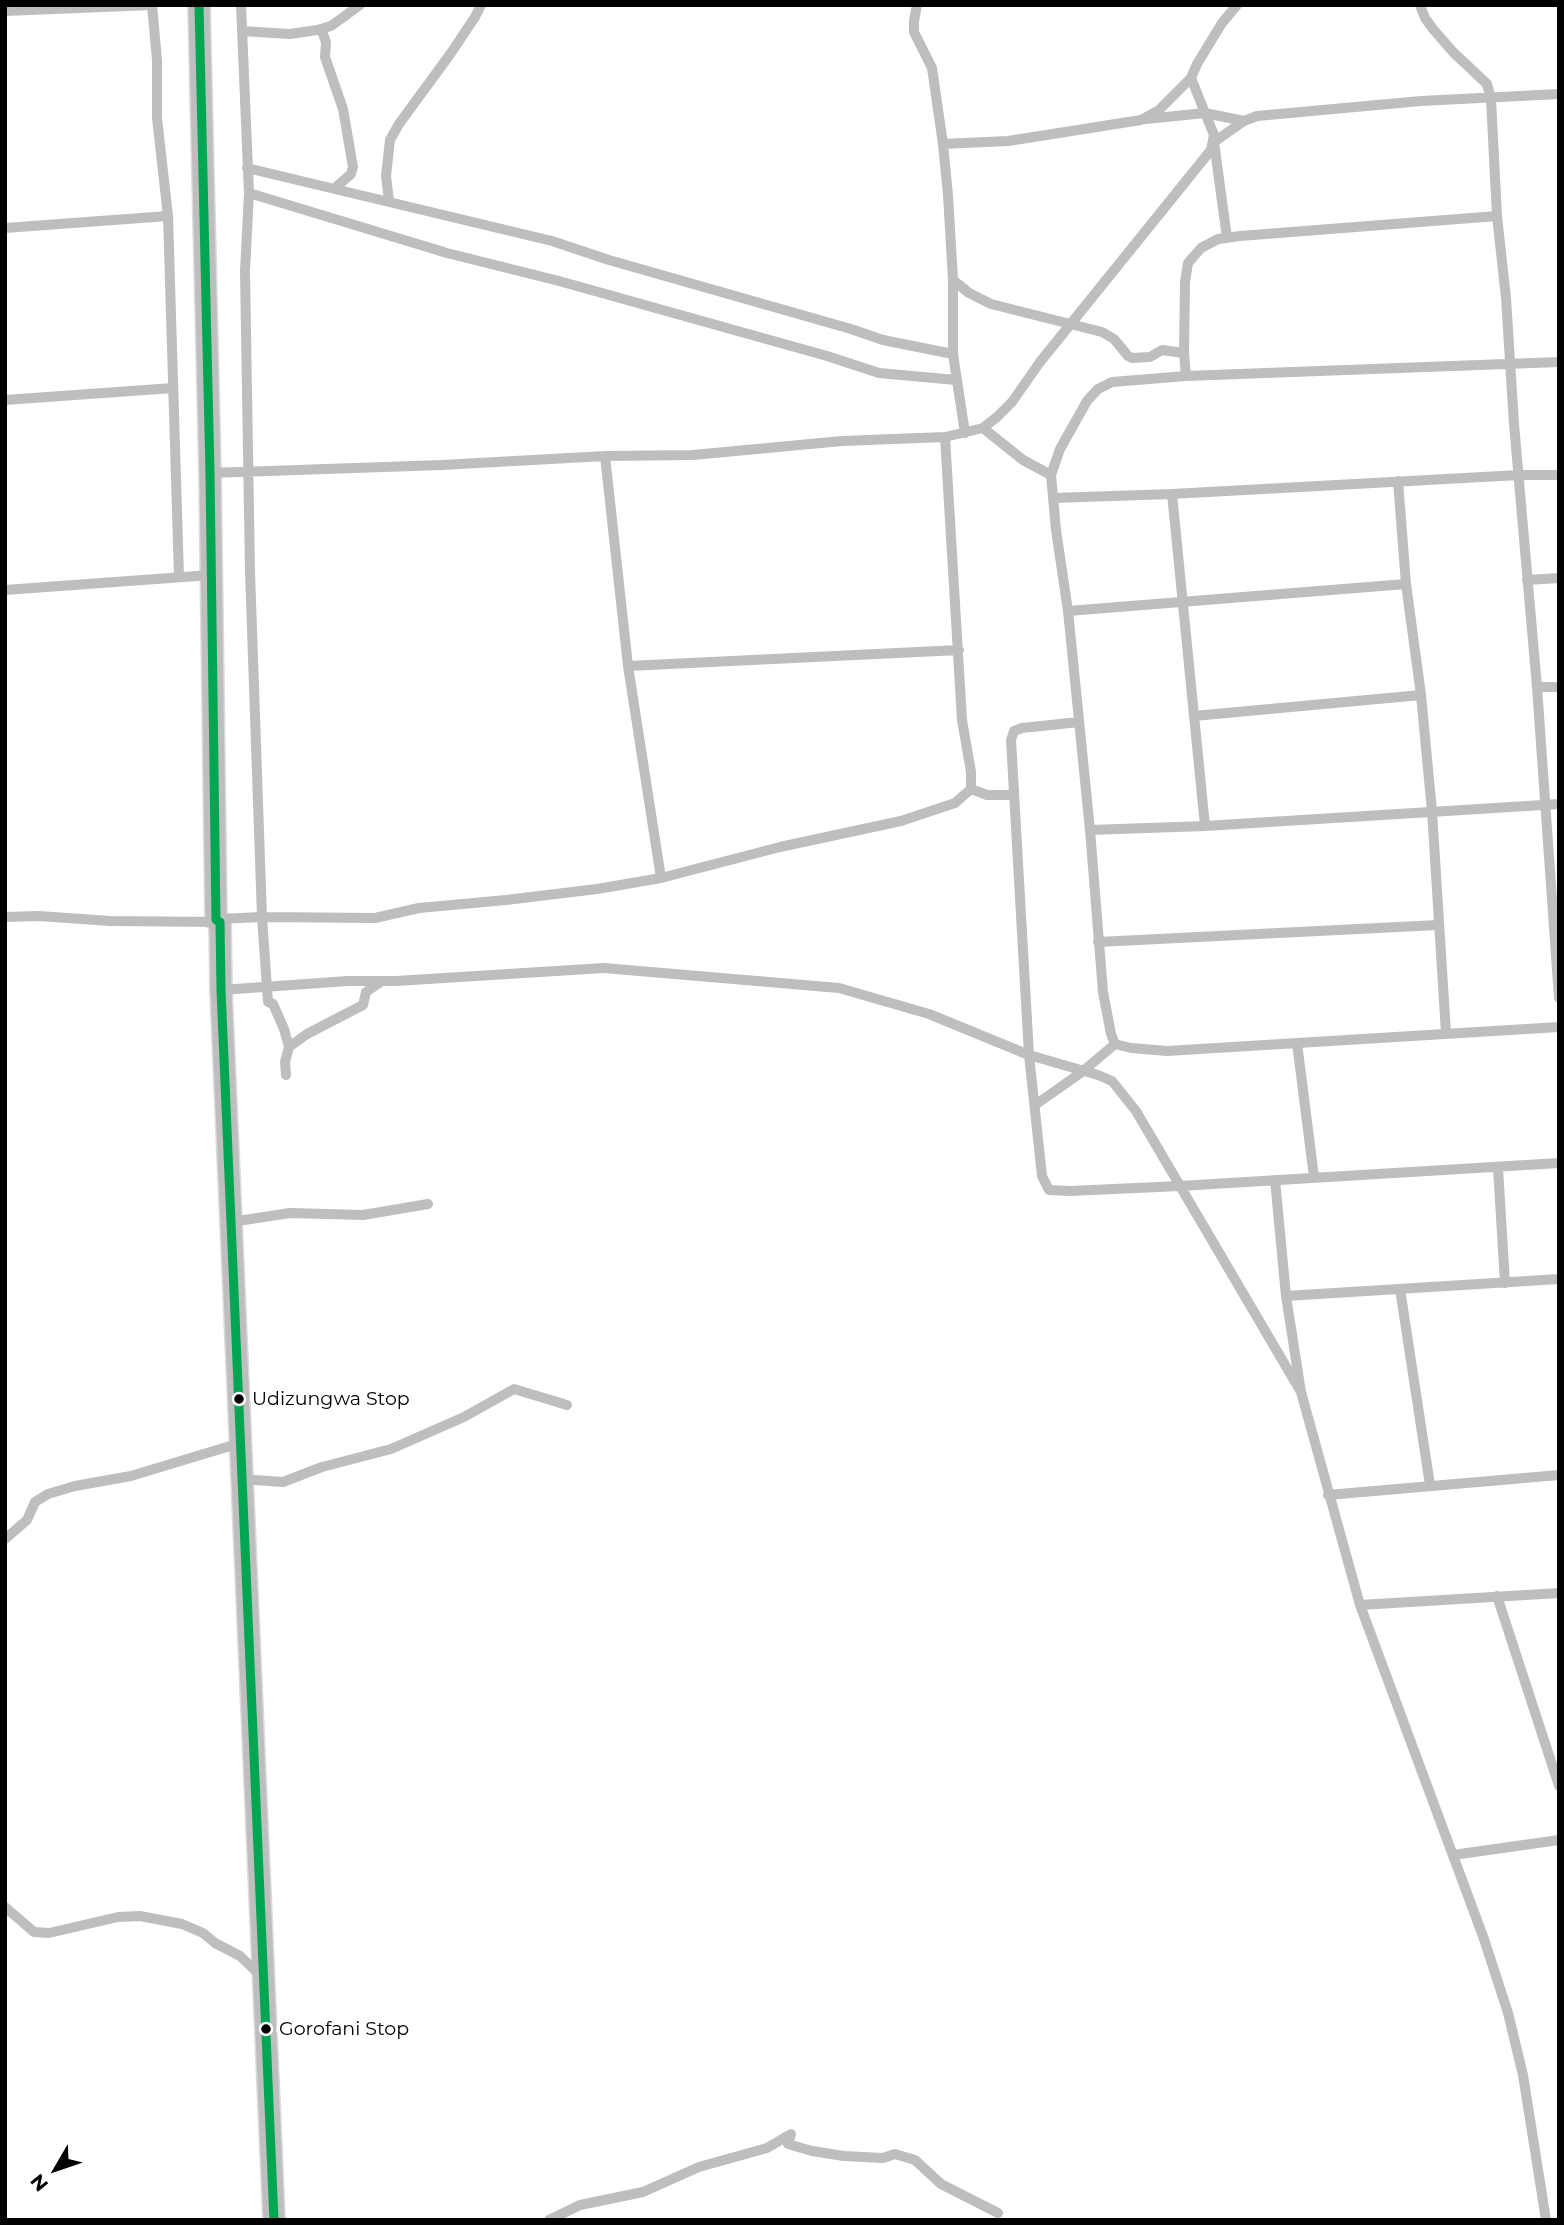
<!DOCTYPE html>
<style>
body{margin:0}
#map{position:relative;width:1564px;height:2225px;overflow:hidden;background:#fff;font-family:Montserrat,sans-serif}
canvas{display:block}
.frame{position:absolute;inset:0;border:7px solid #000;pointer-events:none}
.north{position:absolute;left:21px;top:2134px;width:70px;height:70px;-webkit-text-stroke:5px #fff;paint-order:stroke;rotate:231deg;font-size:19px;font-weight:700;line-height:28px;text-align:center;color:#000}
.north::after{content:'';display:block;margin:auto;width:24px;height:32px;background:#000;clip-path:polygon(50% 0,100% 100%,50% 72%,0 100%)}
</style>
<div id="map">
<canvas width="1564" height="2225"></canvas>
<div class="frame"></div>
<div class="north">N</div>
</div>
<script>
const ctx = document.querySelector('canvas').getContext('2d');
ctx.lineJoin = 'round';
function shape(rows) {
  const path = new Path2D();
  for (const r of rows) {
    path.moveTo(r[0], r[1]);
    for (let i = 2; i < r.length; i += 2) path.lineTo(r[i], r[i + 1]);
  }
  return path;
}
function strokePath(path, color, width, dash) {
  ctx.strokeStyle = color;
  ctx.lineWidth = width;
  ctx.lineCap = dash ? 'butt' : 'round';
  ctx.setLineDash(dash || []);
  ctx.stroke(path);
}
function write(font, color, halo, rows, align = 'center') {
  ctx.font = font + ' Montserrat,sans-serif';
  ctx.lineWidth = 7;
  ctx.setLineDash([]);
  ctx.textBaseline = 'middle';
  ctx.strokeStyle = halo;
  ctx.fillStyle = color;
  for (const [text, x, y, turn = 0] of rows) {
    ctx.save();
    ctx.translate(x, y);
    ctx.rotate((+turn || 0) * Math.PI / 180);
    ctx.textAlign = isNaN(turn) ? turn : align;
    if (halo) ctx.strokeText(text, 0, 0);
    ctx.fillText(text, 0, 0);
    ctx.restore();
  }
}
const highway = shape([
 [199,5,210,473,216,920,220,922,221,990,274,2220]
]);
strokePath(highway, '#dbdbdb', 24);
strokePath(shape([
 [241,5,249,193,245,271,250,572,262,917,268,1002,273,1004,284,1029,289,1047],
 [917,5,914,21,914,32,932,68,943,144,948,195,953,280,953,354,965,433],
 [1420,5,1425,18,1433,29,1453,52,1487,84,1491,99,1497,216,1506,298,1514,424,1537,687,1559,998],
 [5,11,152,5,157,60,157,118,168,216,179,577],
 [321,29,326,42,325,57,343,109,353,167,351,174,335,188],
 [242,31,290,34,317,30,331,26,360,5],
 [1146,119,1205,113,1244,121],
 [943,144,1008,141,1141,120,1159,110,1191,78],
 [247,168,552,241,609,260,851,329,883,340,953,354],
 [249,193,447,253,559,281,827,356,879,373,956,380],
 [389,201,386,176,390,140,399,124,451,53,475,17,481,5],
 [5,228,168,216],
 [1227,238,1214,142,1244,121,1257,116,1421,101,1559,94],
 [953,280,969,293,991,304,1102,332,1114,339,1128,356,1132,358,1150,357,1162,350,1184,353],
 [1559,362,1186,376,1112,382,1098,389,1087,401,1060,449,1051,475,1056,530,1068,611,1090,830,1103,992,1111,1034,1115,1044,1131,1048,1167,1051,1559,1027],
 [1186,376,1184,353,1185,282,1188,263,1201,248,1218,239,1240,236,1497,216],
 [5,400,173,388],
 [983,428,1023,460,1051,475],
 [605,456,628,666,661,878],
 [210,473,442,465,605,456,693,455,842,441,945,437,983,428,997,417,1012,402,1040,362,1211,150,1214,135,1191,78,1197,64,1222,23,1237,5],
 [1398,481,1406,584,1421,695,1432,811,1446,1033],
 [1172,494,1205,826],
 [1053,498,1172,494,1519,475,1559,475],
 [1527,580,1559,578],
 [5,590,211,575],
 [1068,611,1406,584],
 [628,666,959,650],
 [1537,687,1559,687],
 [1194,716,1421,695],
 [1079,722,1022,728,1014,731,1011,740,1029,1055,1042,1176,1049,1190,1070,1191,1180,1186,1559,1163],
 [971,789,987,795,1014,795],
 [1090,830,1205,826,1559,804],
 [5,917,39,916,110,921,219,922],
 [218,919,262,917,375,918,419,908,506,900,597,889,661,878,780,847,901,821,955,803,971,789,971,772,962,720,945,437],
 [1098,942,1438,925],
 [221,990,348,981,396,981,604,968,839,988,929,1014,1029,1055,1098,1075,1112,1081,1136,1111,1301,1392],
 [1297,1043,1314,1177],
 [286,1075,285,1062,289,1047,307,1034,363,1005,366,992,382,981],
 [1035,1105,1082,1072,1115,1044],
 [1498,1168,1505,1283],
 [1275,1180,1286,1296,1301,1392,1360,1605,1484,1939,1508,2013,1523,2075,1546,2220],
 [231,1222,290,1213,363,1215,428,1204],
 [1400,1289,1430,1485],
 [1286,1296,1559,1279],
 [241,1479,283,1482,322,1467,391,1449,464,1417,514,1389,567,1405],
 [1328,1495,1559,1475],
 [5,1539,27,1520,35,1502,48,1494,75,1486,131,1476,240,1443],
 [1497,1596,1559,1786],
 [1360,1605,1559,1593],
 [1453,1855,1559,1840],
 [5,1907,34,1932,49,1933,118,1917,140,1916,182,1924,203,1933,215,1943,240,1956,261,1976],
 [549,2220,580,2205,643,2192,699,2167,767,2148,791,2134,788,2144,812,2151,844,2156,883,2158,895,2154,915,2160,941,2184,998,2213]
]), '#bebebe', 10);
strokePath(highway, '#bebebe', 21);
strokePath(shape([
 [199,5,210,473,216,920,220,922,221,990,274,2220]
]), '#00a651', 9);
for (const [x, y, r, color] of [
 [239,1399,6,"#000"],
 [266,2029,6,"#000"]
]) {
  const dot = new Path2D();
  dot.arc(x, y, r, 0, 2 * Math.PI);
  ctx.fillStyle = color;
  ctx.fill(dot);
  strokePath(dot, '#fff', 2.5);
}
write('19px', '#000', '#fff', [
 ["Udizungwa Stop",252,1399],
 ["Gorofani Stop",279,2029]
], 'left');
</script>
